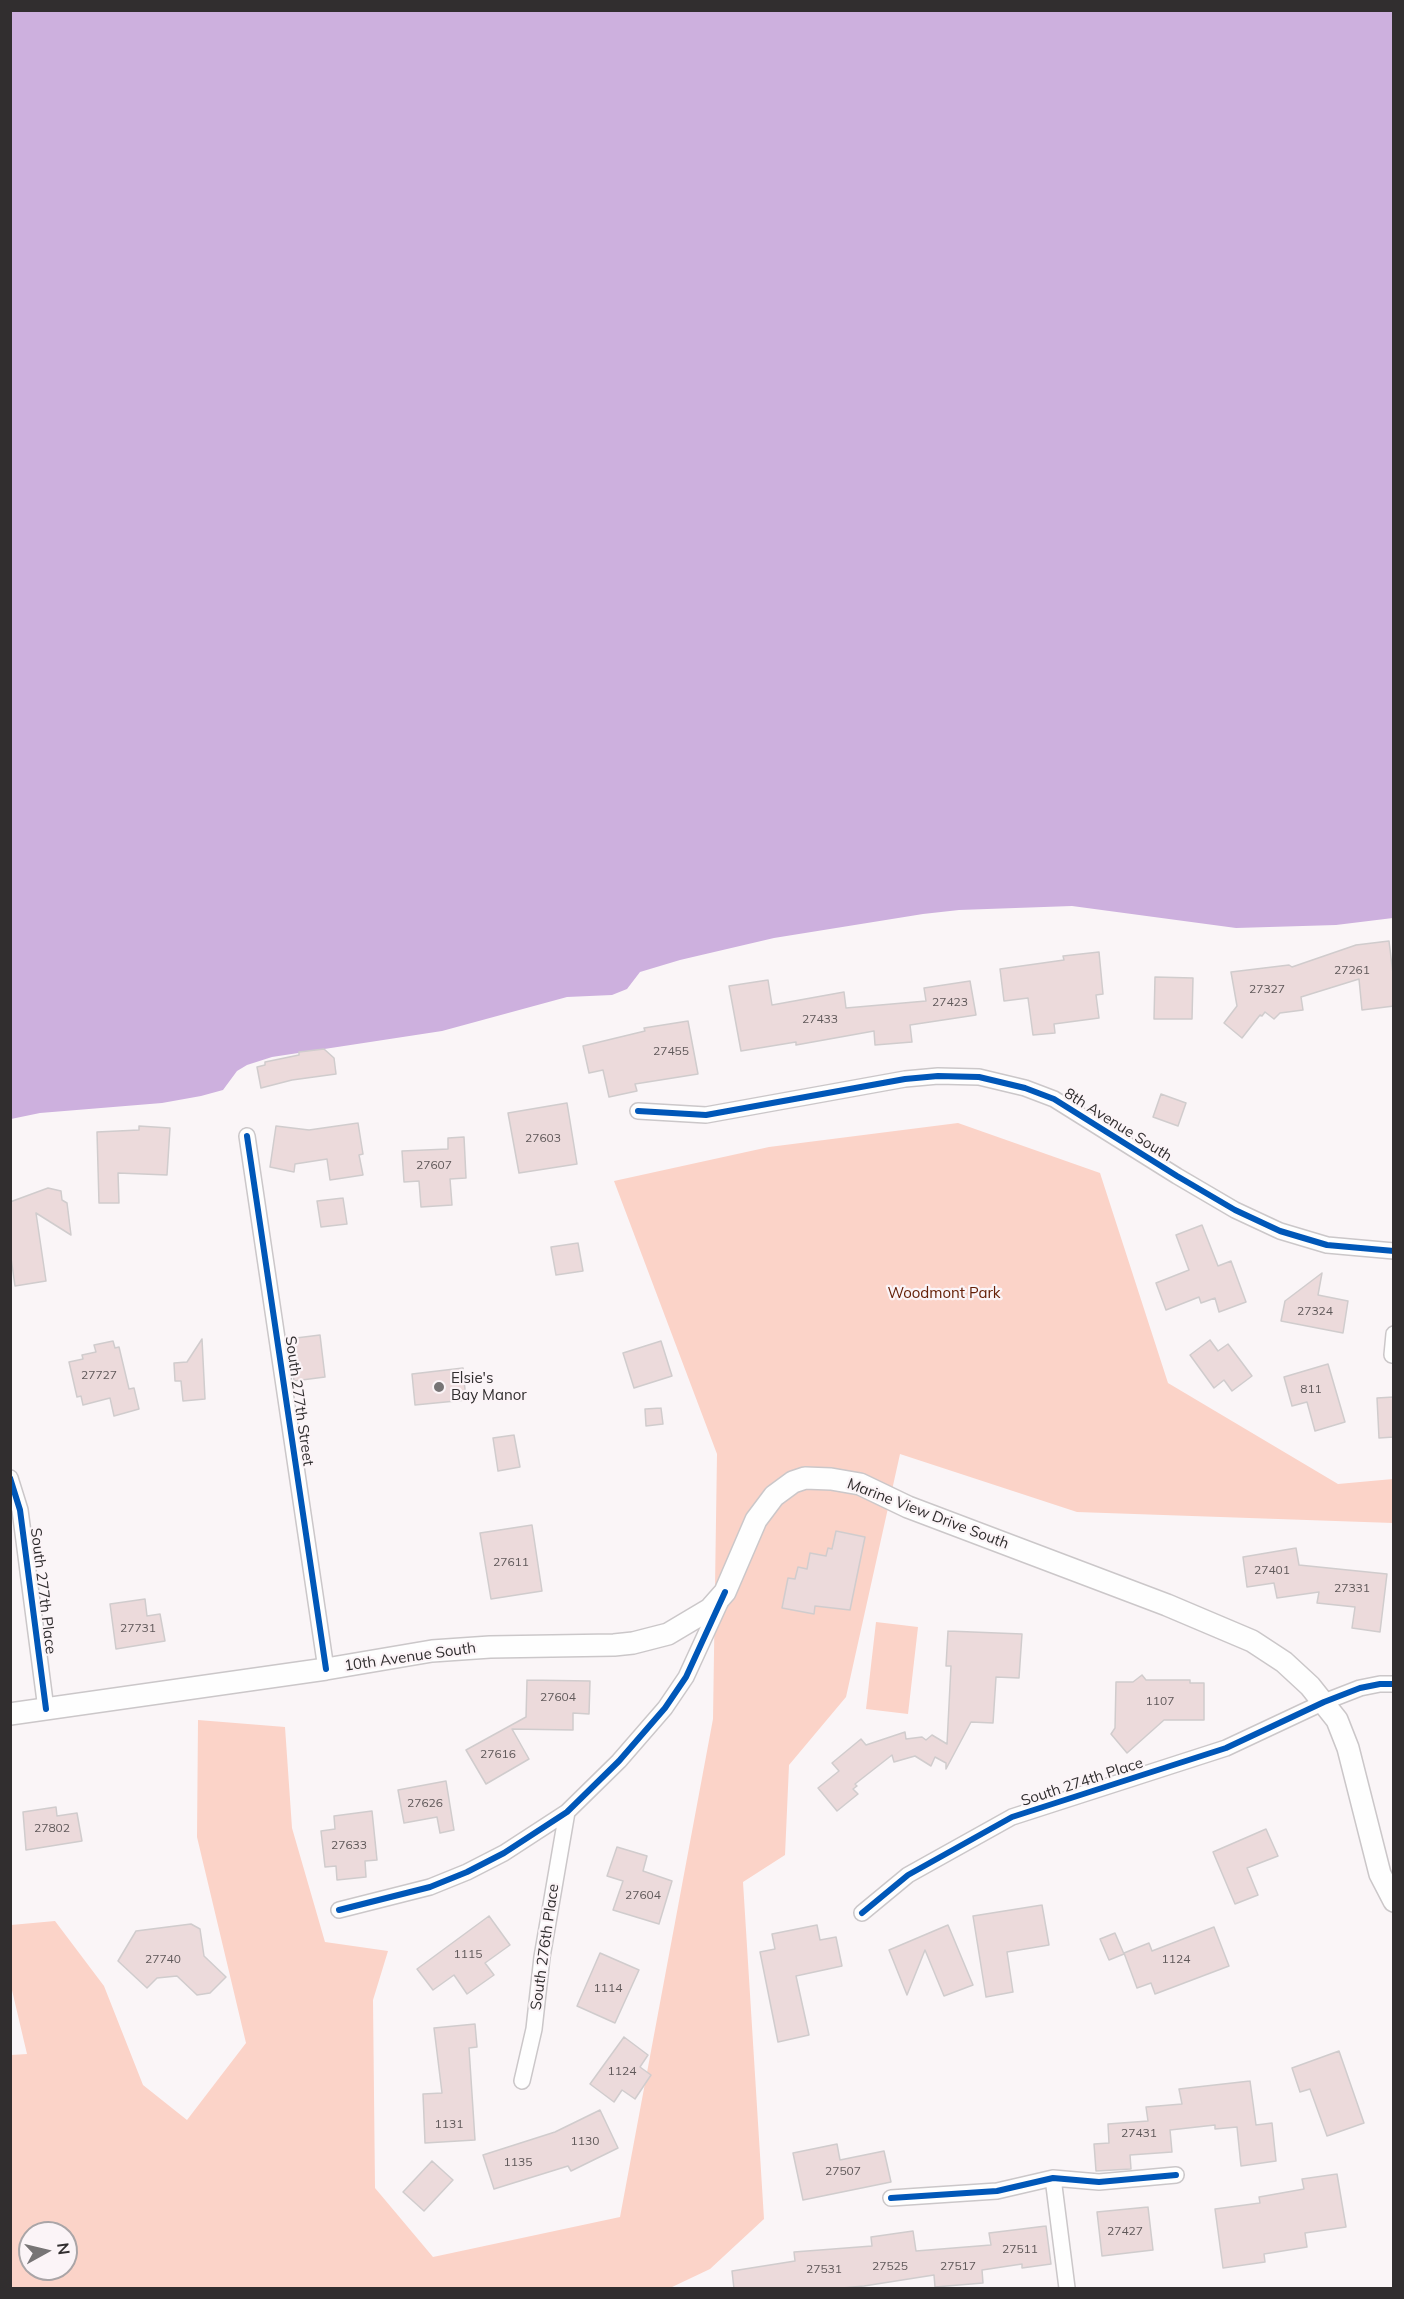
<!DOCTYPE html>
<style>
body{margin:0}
#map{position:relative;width:1404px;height:2299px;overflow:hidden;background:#faf5f7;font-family:Mulish,sans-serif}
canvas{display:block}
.frame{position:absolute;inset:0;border:12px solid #312e2f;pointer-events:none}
.north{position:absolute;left:18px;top:2221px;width:60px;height:60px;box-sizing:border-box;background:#fbf4f7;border:2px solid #aaa5a7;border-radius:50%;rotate:82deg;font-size:16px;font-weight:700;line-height:24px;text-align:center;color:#312e2f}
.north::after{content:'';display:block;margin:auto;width:21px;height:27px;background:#777475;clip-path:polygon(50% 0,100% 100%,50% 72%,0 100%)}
</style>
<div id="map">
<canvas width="1404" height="2299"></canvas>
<div class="frame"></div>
<div class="north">N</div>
</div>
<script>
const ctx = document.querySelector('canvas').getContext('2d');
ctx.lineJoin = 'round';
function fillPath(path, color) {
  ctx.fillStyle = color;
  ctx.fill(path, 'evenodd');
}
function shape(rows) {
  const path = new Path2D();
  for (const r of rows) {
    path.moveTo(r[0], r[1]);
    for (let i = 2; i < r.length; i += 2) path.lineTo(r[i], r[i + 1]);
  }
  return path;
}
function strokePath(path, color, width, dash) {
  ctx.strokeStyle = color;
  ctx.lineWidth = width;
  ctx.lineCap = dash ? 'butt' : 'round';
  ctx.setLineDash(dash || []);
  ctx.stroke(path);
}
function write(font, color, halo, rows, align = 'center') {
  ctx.font = font + ' Mulish,sans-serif';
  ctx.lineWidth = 4.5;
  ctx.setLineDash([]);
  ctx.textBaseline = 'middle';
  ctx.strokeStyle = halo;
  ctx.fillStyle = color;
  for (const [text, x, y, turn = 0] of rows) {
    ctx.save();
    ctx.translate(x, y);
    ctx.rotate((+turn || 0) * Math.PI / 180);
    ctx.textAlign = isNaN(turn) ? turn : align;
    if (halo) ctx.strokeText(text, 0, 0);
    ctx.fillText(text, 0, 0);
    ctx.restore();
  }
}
fillPath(shape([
 [958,1123,1100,1173,1168,1383,1338,1484,1393,1479,1393,1523,1077,1512,900,1454,846,1697,789,1765,785,1855,743,1882,764,2219,710,2269,670,2288,11,2288,11,2055,27,2054,11,1986,11,1925,55,1921,104,1986,143,2085,187,2120,246,2043,197,1837,198,1720,285,1727,292,1828,325,1942,388,1951,373,2000,375,2188,433,2257,620,2217,713,1719,717,1454,614,1181,769,1147],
 [30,2233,66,2233,66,2269,30,2269],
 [876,1622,918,1627,908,1714,866,1709]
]), '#fbd3c8');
fillPath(shape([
 [10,11,1393,11,1393,918,1336,925,1236,928,1072,906,959,910,923,914,774,938,680,960,640,972,627,989,612,995,567,997,442,1031,272,1057,247,1065,237,1071,223,1090,201,1096,162,1103,40,1113,11,1119]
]), '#cdb0de');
const building = shape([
 [1389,941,1394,982,1394,1006,1362,1010,1359,979,1301,997,1303,1010,1280,1013,1274,1019,1265,1012,1262,1016,1260,1015,1242,1038,1224,1023,1237,1006,1231,972,1289,965,1292,967,1356,945,1389,941],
 [1099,952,1103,994,1096,995,1099,1018,1054,1024,1055,1033,1033,1035,1028,998,1004,1001,1000,969,1064,960,1063,956,1099,952],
 [1155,977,1193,978,1192,1019,1154,1019,1155,977],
 [768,980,772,1005,844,992,846,1008,926,1001,924,988,970,981,976,1015,910,1025,912,1042,875,1045,874,1031,796,1045,796,1042,741,1051,729,986,768,980],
 [688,1021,698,1074,635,1084,637,1091,609,1097,603,1070,589,1073,583,1046,645,1031,644,1028,688,1021],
 [324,1049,334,1058,336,1074,292,1080,261,1088,257,1067,265,1065,265,1062,299,1055,299,1052,324,1049],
 [1161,1094,1186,1103,1178,1126,1153,1117,1161,1094],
 [567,1103,577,1164,519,1173,508,1113,567,1103],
 [358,1123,363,1154,359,1155,363,1175,330,1180,327,1159,295,1164,294,1172,270,1167,276,1126,309,1130,358,1123],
 [139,1126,170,1128,167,1175,118,1173,119,1203,99,1203,97,1132,139,1130,139,1126],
 [464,1137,466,1178,450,1179,452,1205,421,1207,419,1181,404,1182,402,1151,448,1149,448,1138,464,1137],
 [48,1188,61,1191,62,1200,67,1203,71,1235,36,1213,46,1281,15,1286,10,1251,10,1202,48,1188],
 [343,1198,347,1224,321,1227,317,1201,343,1198],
 [1202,1225,1218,1266,1231,1261,1246,1302,1219,1312,1215,1298,1201,1303,1199,1297,1166,1310,1156,1283,1189,1270,1176,1235,1202,1225],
 [578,1243,583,1271,556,1275,551,1247,578,1243],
 [1322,1273,1318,1295,1348,1301,1343,1333,1281,1321,1285,1301,1322,1273],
 [320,1335,325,1377,294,1381,288,1339,320,1335],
 [202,1339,205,1399,183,1401,181,1381,175,1381,174,1363,187,1362,202,1339],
 [1210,1340,1218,1351,1228,1344,1252,1376,1232,1391,1224,1380,1214,1388,1190,1355,1210,1340],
 [113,1341,115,1348,119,1347,129,1389,134,1388,139,1409,114,1416,110,1398,83,1405,81,1396,77,1397,69,1362,83,1359,82,1355,96,1352,94,1345,113,1341],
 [661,1341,672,1376,634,1388,623,1353,661,1341],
 [1328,1364,1345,1422,1315,1431,1307,1402,1292,1406,1284,1377,1328,1364],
 [463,1368,466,1400,415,1405,412,1374,463,1368],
 [1394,1397,1394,1437,1379,1438,1377,1398,1394,1397],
 [661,1408,663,1424,646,1426,645,1409,661,1408],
 [514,1435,520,1467,498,1471,493,1438,514,1435],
 [532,1525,542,1591,491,1599,480,1533,532,1525],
 [836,1531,865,1537,850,1610,815,1606,814,1614,782,1608,788,1578,795,1579,798,1567,807,1569,810,1553,826,1556,828,1548,832,1549,836,1531],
 [1296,1548,1299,1565,1387,1574,1380,1632,1352,1628,1355,1607,1317,1603,1319,1592,1277,1598,1274,1583,1247,1587,1243,1557,1296,1548],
 [145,1599,147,1616,160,1614,165,1641,116,1649,110,1604,145,1599],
 [948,1631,1022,1634,1019,1678,996,1677,993,1723,971,1722,946,1769,946,1763,935,1757,931,1766,915,1756,894,1762,892,1755,855,1784,857,1786,853,1789,858,1794,837,1811,818,1788,839,1771,832,1763,861,1739,866,1745,905,1732,906,1739,922,1737,926,1740,932,1735,947,1744,951,1666,946,1666,948,1631],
 [1142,1675,1146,1680,1190,1680,1190,1683,1204,1683,1204,1720,1164,1720,1127,1753,1111,1734,1115,1728,1116,1682,1133,1682,1142,1675],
 [527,1680,590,1681,589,1714,573,1713,573,1730,512,1729,529,1759,486,1784,466,1750,526,1717,527,1680],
 [446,1781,454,1830,440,1833,437,1817,404,1823,398,1790,446,1781],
 [56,1807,57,1816,77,1813,82,1841,26,1850,23,1812,56,1807],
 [372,1811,377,1860,365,1861,366,1877,337,1880,336,1866,325,1867,321,1831,335,1829,334,1816,372,1811],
 [1266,1829,1278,1856,1247,1868,1258,1895,1235,1904,1213,1852,1266,1829],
 [617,1847,647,1856,643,1871,672,1881,659,1924,613,1910,623,1881,607,1876,617,1847],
 [1042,1905,1049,1945,1007,1952,1013,1992,986,1997,973,1916,1042,1905],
 [489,1916,510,1945,485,1963,494,1975,467,1994,454,1975,433,1990,417,1969,489,1916],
 [191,1924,200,1929,204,1956,226,1977,210,1993,197,1995,177,1976,157,1978,147,1988,118,1961,136,1931,191,1924],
 [817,1925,820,1940,836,1937,842,1966,796,1976,809,2035,778,2042,760,1952,775,1949,772,1934,817,1925],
 [948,1925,973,1985,944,1996,925,1950,907,1995,889,1950,948,1925],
 [1214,1927,1229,1966,1155,1994,1151,1983,1137,1988,1124,1953,1149,1943,1152,1951,1214,1927],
 [1115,1933,1124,1954,1109,1960,1100,1939,1115,1933],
 [600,1953,639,1970,615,2023,577,2006,600,1953],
 [475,2024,477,2047,469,2048,475,2140,425,2143,423,2094,442,2093,434,2028,475,2024],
 [624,2037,648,2055,640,2067,651,2075,635,2099,622,2090,614,2102,590,2084,624,2037],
 [1339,2051,1364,2123,1327,2136,1310,2089,1300,2092,1292,2068,1339,2051],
 [1250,2081,1256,2125,1272,2123,1276,2161,1241,2166,1237,2127,1215,2129,1215,2125,1170,2130,1172,2152,1130,2155,1131,2169,1096,2171,1094,2144,1109,2143,1108,2124,1148,2121,1146,2107,1182,2104,1179,2089,1250,2081],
 [600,2110,618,2148,571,2171,568,2166,494,2189,483,2155,555,2132,600,2110],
 [837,2144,840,2160,884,2151,891,2182,803,2200,793,2153,837,2144],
 [432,2161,453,2180,424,2211,403,2192,432,2161],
 [1337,2174,1346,2227,1305,2233,1307,2247,1264,2254,1265,2262,1223,2268,1215,2209,1260,2203,1259,2197,1304,2189,1302,2179,1337,2174],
 [1148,2207,1153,2250,1102,2256,1097,2212,1148,2207],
 [1046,2226,1051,2264,1022,2268,1022,2264,982,2270,983,2283,935,2287,934,2275,864,2286,831,2289,734,2289,732,2271,795,2261,794,2252,872,2246,871,2237,913,2231,916,2251,991,2245,989,2233,1046,2226]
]);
fillPath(building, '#ecdadb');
strokePath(building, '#d0cccd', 1.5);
const street = shape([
 [638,1111,706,1115,905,1079,938,1076,979,1077,1025,1088,1054,1099,1177,1176,1235,1210,1280,1231,1327,1245,1394,1251],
 [247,1136,326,1669],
 [1392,1355,1394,1334],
 [10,1478,20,1510,46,1709],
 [339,1910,430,1887,467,1872,504,1853,567,1812,619,1761,665,1708,686,1677,720,1603],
 [862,1913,908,1875,1012,1817,1226,1748,1324,1702,1360,1688,1380,1684,1394,1684],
 [522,2081,534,2029,542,1957,567,1812],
 [1053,2178,1067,2288],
 [891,2198,997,2191,1053,2178,1099,2182,1176,2175]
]);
const secondary = shape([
 [10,1714,326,1669,432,1651,490,1647,614,1645,633,1643,668,1634,710,1609,725,1592,756,1520,774,1496,793,1482,805,1478,831,1479,860,1484,908,1507,1167,1605,1252,1641,1284,1662,1310,1686,1337,1720,1348,1748,1380,1874,1394,1901]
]);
strokePath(street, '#cbc7c9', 18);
strokePath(secondary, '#cbc7c9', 24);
strokePath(street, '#fefefe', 15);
strokePath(secondary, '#fefefe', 21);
strokePath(shape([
 [638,1111,706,1115,905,1079,938,1076,979,1077,1025,1088,1054,1099,1177,1176,1235,1210,1280,1231,1327,1245,1394,1251],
 [247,1136,326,1669],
 [10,1478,20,1510,46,1709],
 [339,1910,430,1887,467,1872,504,1853,567,1812,619,1761,665,1708,686,1677,725,1592],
 [862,1913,908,1875,1012,1817,1226,1748,1324,1702,1360,1688,1380,1684,1394,1684],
 [891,2198,997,2191,1053,2178,1099,2182,1176,2175]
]), '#0057b8', 6);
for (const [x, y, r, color] of [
 [439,1387,6,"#777475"]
]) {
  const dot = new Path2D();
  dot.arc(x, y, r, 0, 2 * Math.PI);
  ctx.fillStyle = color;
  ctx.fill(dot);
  strokePath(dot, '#fbf4f7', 2);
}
write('12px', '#60595a', null, [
 ["27261",1352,970],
 ["27327",1267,989],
 ["27423",950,1002],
 ["27433",820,1019],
 ["27455",671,1051],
 ["27603",543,1138],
 ["27607",434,1165],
 ["27324",1315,1311],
 ["27727",99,1375],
 ["811",1311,1389],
 ["27611",511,1562],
 ["27401",1272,1570],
 ["27331",1352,1588],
 ["27731",138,1628],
 ["27604",558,1697],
 ["1107",1160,1701],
 ["27616",498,1754],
 ["27626",425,1803],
 ["27802",52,1828],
 ["27633",349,1845],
 ["27604",643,1895],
 ["1115",468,1954],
 ["27740",163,1959],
 ["1124",1176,1959],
 ["1114",608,1988],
 ["1124",622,2071],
 ["1131",449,2124],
 ["27431",1139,2133],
 ["1130",585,2141],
 ["1135",518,2162],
 ["27507",843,2171],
 ["27427",1125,2231],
 ["27511",1020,2249],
 ["27525",890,2266],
 ["27517",958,2266],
 ["27531",824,2269]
]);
write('15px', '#312e2f', '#fbf4f7', [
 ["8th Avenue South",1118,1125,32],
 ["South 277th Street",299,1401,82],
 ["Marine View Drive South",928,1514,21],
 ["South 277th Place",43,1591,83],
 ["10th Avenue South",410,1657,-8],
 ["South 274th Place",1082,1782,-18],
 ["South 276th Place",545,1947,-82]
]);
write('15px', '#652007', '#fbf4f7', [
 ["Woodmont Park",944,1293]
]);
write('15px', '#312e2f', '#fbf4f7', [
 ["Elsie's",451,1378],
 ["Bay Manor",451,1395]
], 'left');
</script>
